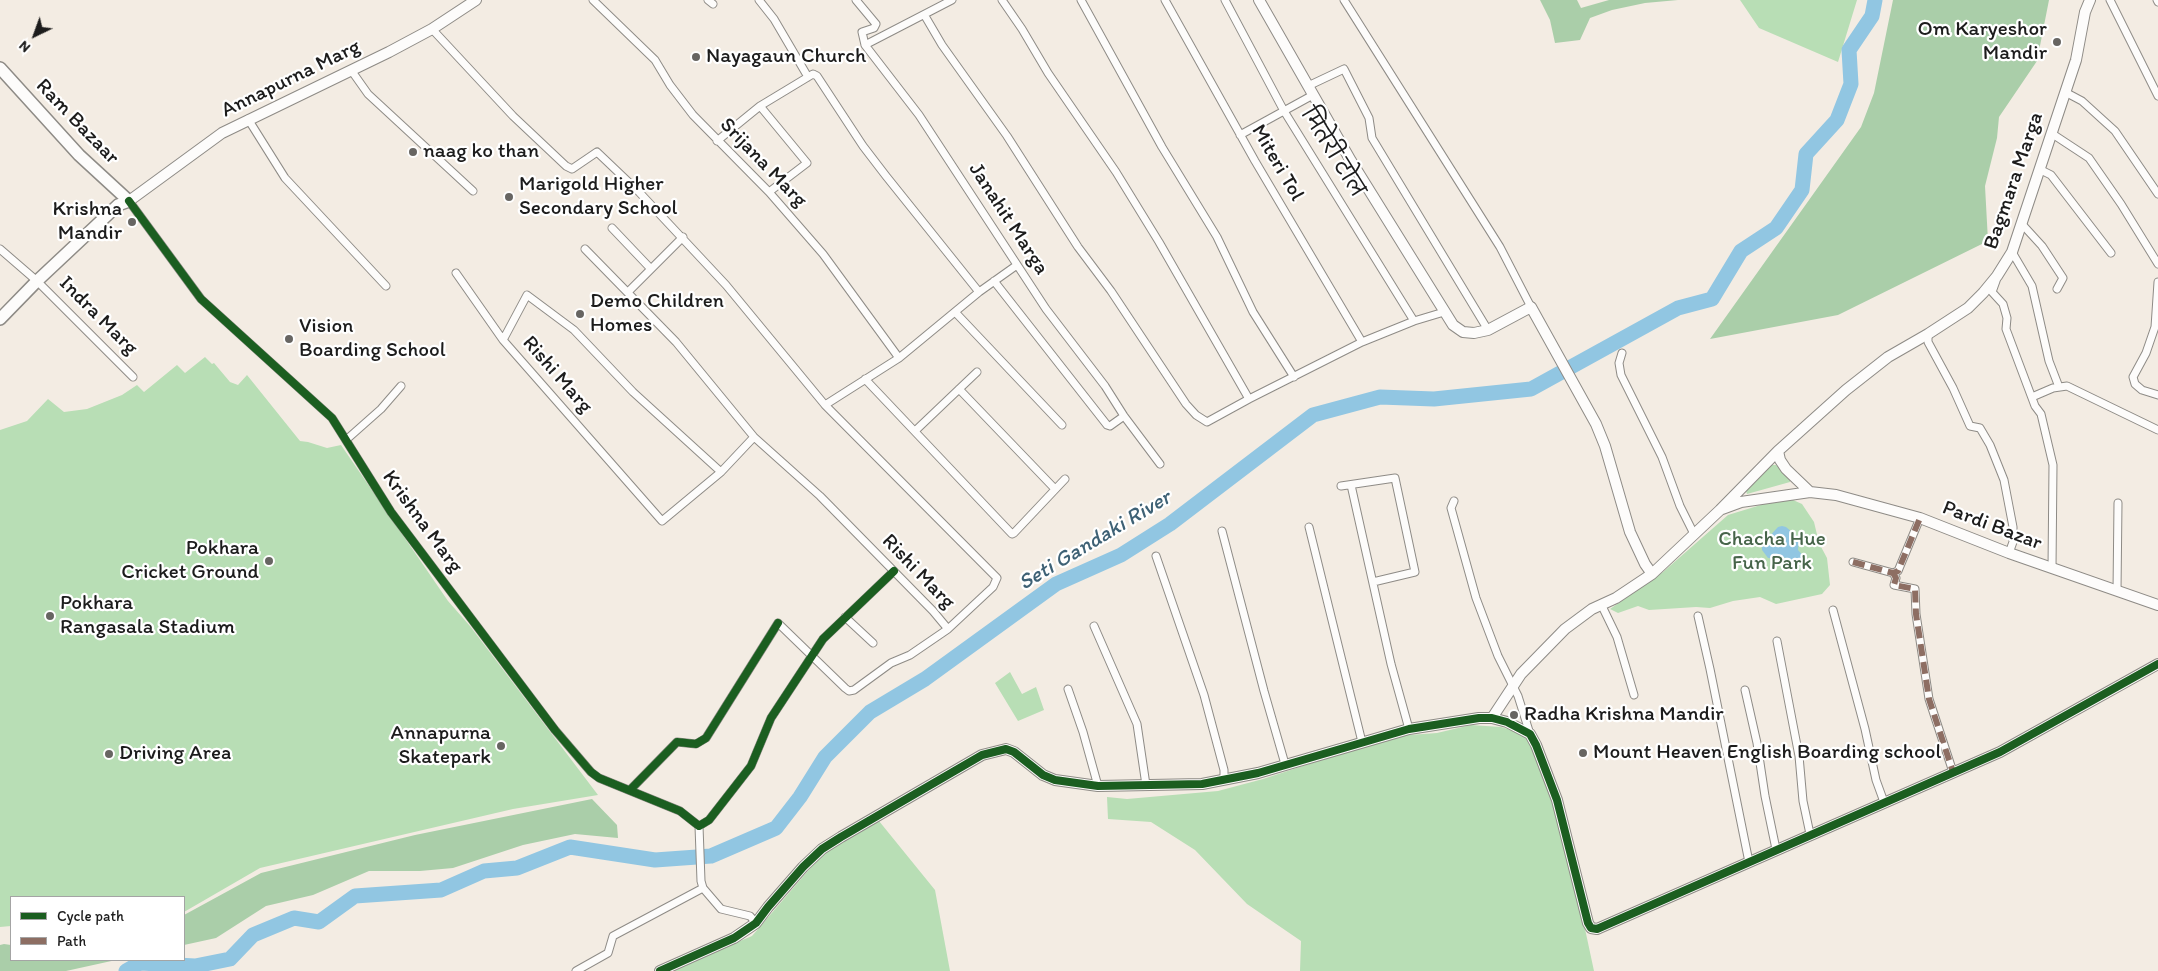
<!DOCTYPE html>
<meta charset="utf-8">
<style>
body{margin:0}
#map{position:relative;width:2158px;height:971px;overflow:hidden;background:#f3ece3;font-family:Itim,sans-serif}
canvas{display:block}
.legend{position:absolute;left:10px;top:896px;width:175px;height:65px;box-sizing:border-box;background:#fff;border:1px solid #a4a4a4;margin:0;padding:6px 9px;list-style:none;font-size:15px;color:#1c1c1c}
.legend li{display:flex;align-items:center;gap:10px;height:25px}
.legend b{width:25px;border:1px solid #a4a4a4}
.north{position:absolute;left:10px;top:10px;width:50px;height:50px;-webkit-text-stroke:4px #fff;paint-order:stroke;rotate:222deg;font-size:14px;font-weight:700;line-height:20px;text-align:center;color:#1c1c1c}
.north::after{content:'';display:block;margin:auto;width:18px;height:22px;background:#1c1c1c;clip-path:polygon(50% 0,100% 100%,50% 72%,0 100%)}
</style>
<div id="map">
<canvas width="2158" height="971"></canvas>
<ul class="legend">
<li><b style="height:6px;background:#1b5e20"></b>Cycle path</li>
<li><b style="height:6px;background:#8d6e63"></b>Path</li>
</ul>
<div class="north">N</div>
</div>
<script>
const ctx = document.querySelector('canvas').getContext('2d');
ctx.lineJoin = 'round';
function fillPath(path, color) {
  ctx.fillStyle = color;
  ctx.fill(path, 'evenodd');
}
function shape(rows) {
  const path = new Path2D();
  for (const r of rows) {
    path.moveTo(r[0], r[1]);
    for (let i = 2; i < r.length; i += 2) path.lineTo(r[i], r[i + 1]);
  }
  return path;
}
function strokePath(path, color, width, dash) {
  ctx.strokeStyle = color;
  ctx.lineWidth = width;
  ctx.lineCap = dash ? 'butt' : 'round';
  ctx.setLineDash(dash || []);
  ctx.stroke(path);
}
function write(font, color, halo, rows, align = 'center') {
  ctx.font = font + ' Itim,"Playpen Sans Deva",sans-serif';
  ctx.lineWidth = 4.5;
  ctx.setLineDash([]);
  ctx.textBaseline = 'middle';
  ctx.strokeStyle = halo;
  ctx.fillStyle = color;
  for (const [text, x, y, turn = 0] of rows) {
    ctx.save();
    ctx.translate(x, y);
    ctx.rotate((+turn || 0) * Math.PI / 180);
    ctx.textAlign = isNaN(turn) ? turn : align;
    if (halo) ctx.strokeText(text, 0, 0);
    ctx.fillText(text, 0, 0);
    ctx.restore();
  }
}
fillPath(shape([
 [1740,0,1857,0,1838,62,1759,28],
 [205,357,212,364,214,363,230,382,238,385,247,375,300,441,308,442,327,448,341,445,448,601,470,626,598,795,513,809,260,868,184,912,184,897,11,897,11,926,0,927,0,430,27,421,48,399,64,412,87,409,122,395,137,385,144,392,177,365,185,373],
 [1772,465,1776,465,1790,478,1790,482,1747,494,1746,491,1748,487],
 [1793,500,1802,504,1814,522,1819,543,1827,558,1830,585,1822,594,1776,604,1760,597,1733,601,1710,608,1696,607,1649,610,1638,606,1618,613,1610,609,1663,572,1728,515,1764,504],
 [1010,672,1022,694,1036,687,1044,710,1018,721,995,683],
 [1471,725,1501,727,1521,733,1528,740,1553,799,1572,868,1594,971,1300,971,1301,941,1247,904,1195,850,1151,822,1108,819,1107,797,1127,799,1218,791,1263,779,1395,736,1437,733],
 [879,821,935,890,950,971,669,971,752,936,825,851]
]), '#b8deb5');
fillPath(shape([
 [1540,0,1577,0,1581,8,1609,0,1678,0,1645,3,1612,10,1590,18,1580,40,1555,43,1550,20],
 [1893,0,2049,0,2037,61,1999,117,1997,138,1985,186,1988,241,1838,315,1710,339,1861,127,1874,93],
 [592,799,617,825,618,838,575,834,523,845,453,868,420,871,369,871,313,895,266,906,216,938,184,945,184,915,261,873,415,835],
 [4,944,11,945,11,960,116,960,66,971,0,971,0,945]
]), '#aacea9');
fillPath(shape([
 [1782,526,1786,527,1799,538,1798,550,1805,558,1802,564,1792,564,1790,559,1782,557,1779,559,1768,558,1762,550,1762,544,1766,540,1778,527]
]), '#91c6e2');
strokePath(shape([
 [126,971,140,963,195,966,230,959,253,935,294,918,319,922,355,896,441,890,484,871,517,868,570,847,655,860,711,856,776,828,800,797,825,757,870,712,925,679,1056,584,1121,555,1170,524,1313,415,1380,397,1434,399,1531,389,1678,308,1712,299,1741,251,1776,228,1802,190,1806,154,1837,120,1851,84,1849,50,1872,16,1875,0]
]), '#91c6e2', 15);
const street = shape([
 [593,0,655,60,670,85,693,115,769,192,823,254,899,358],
 [708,0,713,4],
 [759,0,774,19,808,77,813,74,817,76,863,146,886,176,979,292],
 [856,0,876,24,874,28,862,32,865,45,919,115,1046,309,1105,386,1124,416,1160,464],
 [1002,0,1022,29,1048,73,1116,172,1159,242,1249,399],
 [1081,0,1162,147,1217,237,1253,312,1294,377],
 [1165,0,1255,161,1362,342],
 [1225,0,1284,111,1414,321],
 [1344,0,1500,247,1531,307],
 [2110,0,2158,96],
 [2157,0,2158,2],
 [925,16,942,45,1007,136,1078,247,1111,291,1186,404,1196,415,1207,422,1249,399,1362,342,1414,321,1444,312],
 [432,29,513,116,566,166,572,169,597,152,639,192,726,285,825,405,997,578,993,587,948,629,910,655,891,663,854,690,849,691,845,688,778,623,706,738,696,744,677,742,630,790],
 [865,45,952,0],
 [351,70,368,94,473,191],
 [1308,86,1344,69,1369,118,1372,138,1488,330],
 [2065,92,2082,101,2115,131,2158,194],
 [760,106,807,163,769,192],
 [248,119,285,178,386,286],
 [2051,133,2089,158,2121,204,2158,264],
 [1240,135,1313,95],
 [717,141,760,106,808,77],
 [2039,169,2051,175,2111,253],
 [129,201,201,299,332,418,391,512,555,730,591,772,599,778,680,811,699,826,709,820,751,766,771,718,823,639,894,571],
 [2021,223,2042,246,2063,278,2057,289],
 [612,228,651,269],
 [0,249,37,281,133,377],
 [585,249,676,342,754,437,820,496,933,611,948,629],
 [2012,252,2032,286,2049,361,2059,387],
 [456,273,503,340,662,521,721,472,754,437],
 [994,281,1107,425,1110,426,1124,416],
 [1996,281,1992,292,2003,304,2007,318,2006,329,2035,406,2041,414,2053,465,2052,568],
 [2158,282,2155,327,2146,353,2133,377,2135,384,2142,390,2158,395],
 [628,292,683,237],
 [955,312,1062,425],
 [1928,334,1928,342,1953,388,1970,426,1980,428,1990,445,2004,480,2013,527,2013,542,2009,553],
 [503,340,527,295,574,330,633,392,721,472],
 [1622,353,1619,363,1621,375,1662,457,1680,506,1694,534],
 [865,379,1012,534,1014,533,1065,479],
 [959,389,1055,489],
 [2032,397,2053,388,2067,386,2158,430],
 [825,405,899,358,979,292,1017,265],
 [915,431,977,372],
 [346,440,381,409,401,386],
 [1351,485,1391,664,1409,729],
 [1341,486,1395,478,1415,572,1373,582],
 [1454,501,1451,508,1476,598,1498,656,1518,696,1530,734],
 [1309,527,1362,742],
 [1222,531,1264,691,1285,764],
 [1156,556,1204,695,1224,770,1224,780],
 [1853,562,1893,573,1898,571,1920,518],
 [1893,573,1896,578,1894,585,1915,589,1916,614,1929,699,1953,772],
 [2117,591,2118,503],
 [1601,604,1617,637,1634,695],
 [1833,610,1865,729,1876,780,1884,802],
 [1698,616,1710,669,1749,862],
 [845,617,873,643],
 [1094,626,1137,724,1146,785],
 [1777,641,1799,756,1803,801,1810,834],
 [1068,689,1083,732,1098,786],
 [1745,690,1757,743,1765,796,1776,849],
 [699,826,701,881,703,888,721,909,750,916,756,923],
 [576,971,608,953,613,936,703,888]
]);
const secondary = shape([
 [1259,0,1351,161,1453,325,1463,332,1474,333,1488,330,1531,307,1596,424,1605,446,1630,532,1645,564,1652,574],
 [129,201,222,133,389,52,432,29,476,0],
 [1778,451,1780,460,1786,469,1810,492],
 [1722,509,1741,502,1810,492,1836,495,1920,518,2009,553,2158,605],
 [1492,718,1521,674,1565,629,1592,609,1616,598,1652,574,1720,510,1778,451,1846,390,1888,357,1928,334,1968,308,1983,293,1997,276,2012,252,2076,60,2085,12,2090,0],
 [660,971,734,938,756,923,768,907,803,867,822,849,841,837,982,755,1006,749,1014,752,1043,775,1055,780,1098,786,1202,784,1258,773,1409,729,1479,718,1492,718,1507,722,1530,734,1536,745,1557,800,1588,923,1591,928,1597,929,2000,752,2158,664]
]);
const primary = shape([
 [0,68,79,155,129,201,118,205,37,281,0,319]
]);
strokePath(street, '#8e8b86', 9);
strokePath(secondary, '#8e8b86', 12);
strokePath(primary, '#8e8b86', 14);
strokePath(street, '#fdfcfb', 7);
strokePath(secondary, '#fdfcfb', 10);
strokePath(primary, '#fdfcfb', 11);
strokePath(shape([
 [1853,562,1893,573,1898,571,1920,518],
 [1893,573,1896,578,1894,585,1915,589,1916,614,1929,699,1953,772]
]), '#8d6e63', 6, [12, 6]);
strokePath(shape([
 [129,201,201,299,332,418,391,512,555,730,591,772,599,778,680,811,699,826,709,820,751,766,771,718,823,639,894,571],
 [630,790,677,742,696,744,706,738,778,623],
 [660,971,734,938,756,923,768,907,803,867,822,849,841,837,982,755,1006,749,1014,752,1043,775,1055,780,1098,786,1202,784,1258,773,1409,729,1479,718,1492,718,1507,722,1530,734,1536,745,1557,800,1588,923,1591,928,1597,929,2000,752,2158,664]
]), '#1b5e20', 8);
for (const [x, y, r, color] of [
 [2057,42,5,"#676562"],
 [696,57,5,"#676562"],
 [413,152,5,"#676562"],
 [509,197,5,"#676562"],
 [132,222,5,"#676562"],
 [580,314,5,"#676562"],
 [289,339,5,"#676562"],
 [269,561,5,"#676562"],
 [50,616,5,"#676562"],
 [1514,715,5,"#676562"],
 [501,746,5,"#676562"],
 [1583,753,5,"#676562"],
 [109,754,5,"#676562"]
]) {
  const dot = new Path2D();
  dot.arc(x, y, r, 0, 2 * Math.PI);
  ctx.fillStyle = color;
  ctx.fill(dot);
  strokePath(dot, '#fff', 2);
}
write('21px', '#1c1c1c', '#fff', [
 ["Om Karyeshor",2047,30,"right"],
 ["Mandir",2047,54,"right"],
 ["Nayagaun Church",706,57],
 ["naag ko than",423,152],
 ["Marigold Higher",519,185],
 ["Secondary School",519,209],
 ["Krishna",122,210,"right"],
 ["Mandir",122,234,"right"],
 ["Demo Children",590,302],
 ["Homes",590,326],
 ["Vision",299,327],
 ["Boarding School",299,351],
 ["Pokhara",259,549,"right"],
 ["Cricket Ground",259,573,"right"],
 ["Pokhara",60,604],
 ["Rangasala Stadium",60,628],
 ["Radha Krishna Mandir",1524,715],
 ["Annapurna",491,734,"right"],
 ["Skatepark",491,758,"right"],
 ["Mount Heaven English Boarding school",1593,753],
 ["Driving Area",119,754]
], 'left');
write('21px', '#1c1c1c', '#fff', [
 ["Annapurna Marg",291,79,-26],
 ["Ram Bazaar",77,122,46],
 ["मितेरी टोल",1332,153,58],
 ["Srijana Marg",763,163,46],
 ["Miteri Tol",1277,163,60],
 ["Bagmara Marga",2014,181,-71],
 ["Janahit Marga",1008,219,57],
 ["Indra Marg",98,316,45],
 ["Rishi Marg",557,375,49],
 ["Krishna Marg",422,522,54],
 ["Pardi Bazar",1992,526,21],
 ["Rishi Marg",918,572,46]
]);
write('21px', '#47654a', '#fff', [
 ["Chacha Hue",1772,540],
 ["Fun Park",1772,564]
]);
write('italic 22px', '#3e6175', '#fff', [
 ["Seti Gandaki River",1095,541,-31]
]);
</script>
